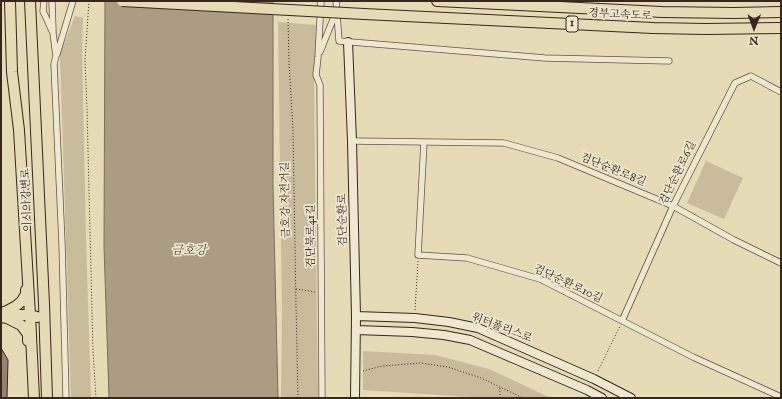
<!DOCTYPE html>
<meta charset="utf-8">
<style>
body{margin:0}
#map{position:relative;width:782px;height:399px;overflow:hidden;background:#e5dbb7;font-family:"IM FELL Great Primer",serif}
canvas{display:block}
.frame{position:absolute;inset:0;border:2px solid #39261d;pointer-events:none}
.north{position:absolute;left:734px;top:8px;width:40px;height:40px;-webkit-text-stroke:3px #eee8d0;paint-order:stroke;rotate:181deg;font-size:11px;font-weight:700;line-height:16px;text-align:center;color:#39261d}
.north::after{content:'';display:block;margin:auto;width:14px;height:18px;background:#39261d;clip-path:polygon(50% 0,100% 100%,50% 72%,0 100%)}
</style>
<div id="map">
<canvas width="782" height="399"></canvas>
<div class="frame"></div>
<div class="north">N</div>
</div>
<script>
const ctx = document.querySelector('canvas').getContext('2d');
ctx.lineJoin = 'round';
function fillPath(path, color) {
  ctx.fillStyle = color;
  ctx.fill(path, 'evenodd');
}
function shape(rows) {
  const path = new Path2D();
  for (const r of rows) {
    path.moveTo(r[0], r[1]);
    for (let i = 2; i < r.length; i += 2) path.lineTo(r[i], r[i + 1]);
  }
  return path;
}
function strokePath(path, color, width, dash) {
  ctx.strokeStyle = color;
  ctx.lineWidth = width;
  ctx.lineCap = dash ? 'butt' : 'round';
  ctx.setLineDash(dash || []);
  ctx.stroke(path);
}
function write(font, color, halo, rows, align = 'center') {
  ctx.font = font + ' "IM FELL Great Primer","Noto Serif KR",serif';
  ctx.lineWidth = 3.5;
  ctx.setLineDash([]);
  ctx.textBaseline = 'middle';
  ctx.strokeStyle = halo;
  ctx.fillStyle = color;
  for (const [text, x, y, turn = 0] of rows) {
    ctx.save();
    ctx.translate(x, y);
    ctx.rotate((+turn || 0) * Math.PI / 180);
    ctx.textAlign = isNaN(turn) ? turn : align;
    if (halo) ctx.strokeText(text, 0, 0);
    ctx.fillText(text, 0, 0);
    ctx.restore();
  }
}
fillPath(shape([
 [75,16,83,18,82,51,86,237,91,398,71,398,60,54],
 [278,22,316,25,314,89,318,398,281,398,282,314],
 [706,161,743,178,724,219,687,203],
 [363,351,435,355,489,369,551,398,484,398,363,390]
]), '#c8bc9d');
const water = shape([
 [105,1,273,1,273,186,278,398,109,398,104,246,105,1]
]);
fillPath(water, '#ab9d83');
strokePath(water, '#7d6d5a', 1);
const building = shape([
 [1,348,8,360,7,398,1,398,1,348]
]);
fillPath(building, '#92846d');
strokePath(building, '#39261d', 1);
const street = shape([
 [44,1,43,11,53,33,56,56,54,64,62,244,66,398],
 [52,1,53,31],
 [321,1,318,57,316,75,320,85,322,398],
 [336,1,339,41,545,58,669,61],
 [320,52,336,12],
 [57,54,73,1],
 [352,141,504,143,558,158,673,206,734,240,781,263],
 [424,142,418,255,467,258,540,279,693,357,781,397],
 [622,321,673,206,735,83,751,76,781,92]
]);
const secondary = shape([
 [348,42,352,141,356,316,355,398],
 [356,316,415,318,449,322,478,328,594,379,631,398],
 [356,330,412,332,444,335,470,340,587,390,602,398]
]);
const highway = shape([
 [10,1,12,72,19,130,30,315,34,398],
 [30,1,44,304,47,398],
 [437,1,662,12,734,13,781,12],
 [364,14,653,28,705,29,781,28],
 [1,313,7,311,16,306,22,301,26,294,26,290],
 [5,315,30,315,37,317],
 [1,317,7,318,21,325,28,334,28,341]
]);
strokePath(street, '#645344', 7);
strokePath(secondary, '#39261d', 10);
strokePath(highway, '#39261d', 12);
strokePath(shape([
 [89,1,85,60,87,110,93,351,96,398],
 [288,19,289,63,293,129,296,305,298,398],
 [296,289,315,292],
 [415,310,418,261],
 [363,371,382,366,421,363,448,367,481,378,523,398],
 [598,371,620,326],
 [500,398,500,387]
]), '#39261d', 1, [1, 2]);
strokePath(street, '#eee8d0', 5.5);
strokePath(secondary, '#eee8d0', 8);
strokePath(highway, '#e5dbb7', 10);
const highwayBridge = shape([
 [122,1,364,14]
]);
strokePath(highwayBridge, '#39261d', 12, []);
strokePath(highwayBridge, '#e5dbb7', 10);
for (const [x, y, w] of [
 [572,24,12]
]) {
  const box = new Path2D();
  box.roundRect(x - w / 2, y - 8, w, 16, 3);
  ctx.fillStyle = '#eee8d0';
  ctx.fill(box);
  strokePath(box, '#39261d', 1);
}
write('bold 10px', '#39261d', null, [
 ["1",572,24]
]);
write('11px', '#39261d', '#eee8d0', [
 ["경부고속도로",620,15,3],
 ["검단순환로8길",613,170,22],
 ["검단순환로6길",678,173,-64],
 ["이시아강변로",27,200,-92],
 ["금호강 자전거길",286,200,-91],
 ["검단순환로",343,220,-91],
 ["검단북로41길",311,236,-90],
 ["검단순환로10길",568,284,25],
 ["워터폴리스로",502,328,21]
]);
write('italic 12px', '#5b4a3c', '#eee8d0', [
 ["금호강",189,251]
]);
</script>
